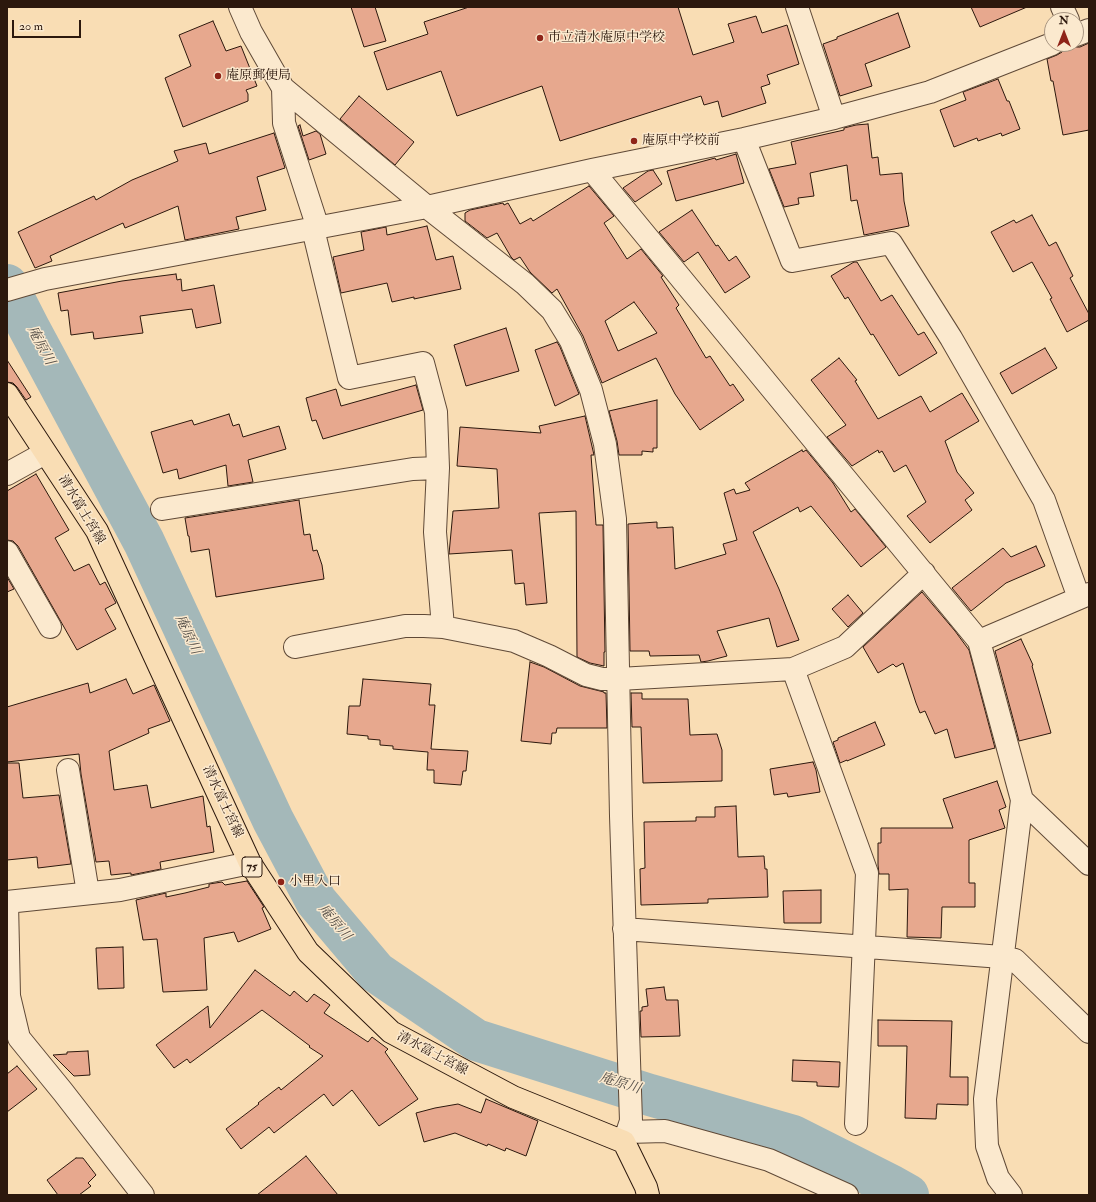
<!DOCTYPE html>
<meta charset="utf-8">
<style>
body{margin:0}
#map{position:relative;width:1096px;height:1202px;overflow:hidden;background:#f9ddb4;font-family:"IM FELL Double Pica",serif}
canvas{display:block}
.frame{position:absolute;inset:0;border:8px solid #2c180d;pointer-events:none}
.north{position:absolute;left:1044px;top:12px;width:40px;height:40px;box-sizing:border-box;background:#fbe9ce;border:1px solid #a89581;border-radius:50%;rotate:0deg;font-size:11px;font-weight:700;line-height:16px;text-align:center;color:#2c180d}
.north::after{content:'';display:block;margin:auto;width:14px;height:18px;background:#8f2418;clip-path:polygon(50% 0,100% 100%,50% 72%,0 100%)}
.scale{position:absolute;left:12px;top:20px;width:69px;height:18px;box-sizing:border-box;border:2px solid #2c180d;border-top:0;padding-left:5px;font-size:12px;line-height:14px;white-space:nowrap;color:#2c180d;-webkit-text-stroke:3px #fbe9ce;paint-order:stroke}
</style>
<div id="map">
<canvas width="1096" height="1202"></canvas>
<div class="frame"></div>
<div class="north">N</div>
<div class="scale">20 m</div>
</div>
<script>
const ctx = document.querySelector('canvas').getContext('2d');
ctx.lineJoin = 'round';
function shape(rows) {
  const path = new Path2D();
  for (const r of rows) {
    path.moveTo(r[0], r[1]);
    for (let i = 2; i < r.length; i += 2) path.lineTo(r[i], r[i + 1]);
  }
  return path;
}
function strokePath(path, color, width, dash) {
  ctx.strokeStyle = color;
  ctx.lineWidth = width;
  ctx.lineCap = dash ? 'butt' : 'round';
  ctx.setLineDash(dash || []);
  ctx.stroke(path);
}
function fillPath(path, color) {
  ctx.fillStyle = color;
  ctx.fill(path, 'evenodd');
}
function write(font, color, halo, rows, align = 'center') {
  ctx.font = font + ' "IM FELL Double Pica","Noto Serif JP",serif';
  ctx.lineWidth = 3;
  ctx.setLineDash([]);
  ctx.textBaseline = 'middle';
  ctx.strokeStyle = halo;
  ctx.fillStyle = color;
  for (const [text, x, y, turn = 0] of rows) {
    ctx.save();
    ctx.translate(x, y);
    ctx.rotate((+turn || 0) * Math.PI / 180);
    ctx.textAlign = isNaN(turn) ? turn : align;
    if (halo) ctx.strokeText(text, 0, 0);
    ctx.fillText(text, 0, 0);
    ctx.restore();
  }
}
strokePath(shape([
 [7,285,29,328,144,542,273,820,316,901,376,972,476,1040,650,1095,793,1136,892,1186,908,1195]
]), '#a4b8b9', 42);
const building = shape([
 [351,7,375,7,386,41,364,47,351,7],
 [469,7,678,7,693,55,734,42,728,24,756,16,762,33,787,25,799,64,767,75,770,84,761,87,766,103,722,117,718,101,704,105,701,96,560,141,542,86,457,116,441,71,387,90,374,52,428,34,424,22,469,7],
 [971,7,1027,7,980,27,971,7],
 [898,13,910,47,865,64,872,86,840,96,823,44,837,39,837,37,898,13],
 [213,21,226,51,241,46,257,86,246,90,248,94,248,101,183,127,165,78,191,66,179,35,213,21],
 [1089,43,1089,130,1063,135,1053,81,1051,81,1047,59,1057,55,1062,52,1063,48,1071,46,1074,47,1080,47,1089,43],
 [998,79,1007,101,1009,101,1020,129,1002,136,1001,133,978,141,977,138,954,147,940,110,966,100,963,92,998,79],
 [359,96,414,142,395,165,340,119,359,96],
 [868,124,872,158,878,157,880,175,902,173,904,201,909,226,864,235,857,200,851,201,847,165,810,173,814,196,798,198,799,204,784,207,769,169,796,164,791,142,844,130,844,128,856,125,868,124],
 [300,125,303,136,316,131,320,134,326,154,309,160,298,126,300,125],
 [274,133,285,168,257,177,266,210,236,217,239,229,185,240,178,206,125,228,123,223,50,256,52,261,35,268,18,232,94,196,96,200,132,180,178,161,174,151,206,143,209,154,274,133],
 [736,154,744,183,676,201,667,171,715,158,716,160,736,154],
 [653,170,662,184,635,202,623,188,648,171,653,170],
 [589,186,614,216,604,223,627,259,641,249,663,276,661,277,679,305,676,308,706,358,710,356,730,386,733,384,744,400,700,430,675,394,656,358,602,383,583,336,557,289,552,293,530,272,520,257,514,260,511,257,497,233,487,238,465,221,465,213,470,210,503,203,504,205,508,203,520,224,531,218,533,221,589,186],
 [634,302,657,333,618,351,605,321,634,302],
 [692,210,716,246,718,245,729,261,736,256,750,277,725,293,698,252,684,262,659,232,692,210],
 [1032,215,1049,246,1056,242,1073,276,1070,278,1089,314,1089,320,1067,332,1050,299,1052,298,1032,262,1013,272,991,232,1014,220,1016,223,1032,215],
 [427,226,436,260,453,256,461,289,414,299,414,297,392,302,387,283,341,293,333,257,364,250,361,232,386,227,387,235,427,226],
 [854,262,857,262,881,301,892,295,918,335,924,332,937,353,899,376,873,334,871,335,848,297,845,299,831,276,854,262],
 [176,274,177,280,181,279,182,291,214,285,221,323,196,328,192,309,140,316,143,333,94,339,93,332,71,335,68,310,61,311,58,293,122,281,176,274],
 [506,328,519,371,466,386,454,345,506,328],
 [557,342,560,347,579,394,555,406,535,350,557,342],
 [1045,348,1057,368,1012,394,1000,373,1045,348],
 [839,358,857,380,855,381,878,419,921,396,930,412,962,393,979,421,945,441,957,472,974,493,965,500,972,510,930,543,907,516,926,502,906,465,894,472,882,451,879,453,878,450,852,466,827,437,846,425,811,380,839,358],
 [7,360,31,397,26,400,17,387,13,383,7,382,7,360],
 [416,385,423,410,323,439,316,420,312,421,306,398,336,389,341,406,416,385],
 [657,400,657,448,653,448,653,452,642,451,642,455,619,455,617,441,609,411,657,400],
 [229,414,233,426,239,424,243,437,279,426,286,449,248,460,253,482,228,486,226,465,179,479,177,469,163,473,151,432,192,420,194,425,229,414],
 [585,416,594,455,591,455,596,525,603,525,605,652,604,652,604,666,590,663,577,657,576,511,539,513,547,603,526,605,524,583,515,584,512,550,449,554,453,511,499,508,497,469,457,466,460,427,541,433,539,426,585,416],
 [802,450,803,452,806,450,833,483,851,512,855,509,886,547,861,567,811,506,800,512,798,507,753,532,779,589,799,640,777,647,769,618,717,631,727,656,708,661,701,662,699,655,650,656,649,651,630,651,628,524,657,522,657,528,673,527,675,569,726,554,723,544,737,540,724,493,734,489,736,494,750,490,745,483,802,450],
 [36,474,69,530,55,538,74,571,89,564,100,585,105,582,116,603,105,609,116,629,77,650,18,546,13,541,7,540,7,491,36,474],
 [299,500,304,535,310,534,313,551,317,550,322,565,324,579,216,597,209,549,191,552,189,536,188,536,185,518,299,500],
 [1036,546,1045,566,1006,583,971,611,952,588,1003,548,1011,557,1036,546],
 [7,577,14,589,7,592,7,577],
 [922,592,955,631,969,650,995,748,955,758,947,729,935,734,925,711,920,713,916,703,903,663,896,667,893,664,878,673,863,647,922,592],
 [848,595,863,613,848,627,832,609,848,595],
 [1021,639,1033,665,1032,666,1051,733,1019,741,995,651,1021,639],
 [530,662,544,667,580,686,604,692,604,693,606,693,607,728,557,728,556,733,552,733,551,744,521,741,530,662],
 [126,679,133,694,154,685,170,721,148,729,149,733,109,751,114,790,147,785,151,808,203,796,207,827,210,826,214,852,160,862,161,869,131,875,131,873,111,875,109,861,96,862,81,774,79,754,7,762,7,707,88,683,90,693,126,679],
 [363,679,431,684,429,705,435,705,431,749,468,751,466,771,463,771,461,785,434,783,434,770,427,770,428,752,393,749,393,746,380,745,380,740,368,739,368,736,347,734,349,706,360,706,363,679],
 [631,693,642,693,642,699,688,699,690,735,717,734,722,750,722,781,643,783,641,727,632,727,631,693],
 [875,722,885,745,847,761,847,760,840,763,833,742,838,740,838,738,875,722],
 [813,762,816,770,820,792,788,797,787,793,774,795,770,769,813,762],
 [7,763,19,763,23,798,59,795,71,864,38,868,37,857,7,860,7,763],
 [997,781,1006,807,999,810,1005,828,969,840,969,883,975,883,975,907,942,907,941,938,907,937,908,889,889,890,889,874,879,874,878,865,878,843,881,843,881,828,953,828,943,799,997,781],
 [736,806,738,857,764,856,765,869,767,869,768,897,708,899,708,903,641,905,640,869,645,868,644,822,696,821,696,817,715,817,715,807,736,806],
 [247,881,264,907,262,908,271,929,238,942,234,932,204,938,207,990,163,992,157,939,143,940,136,900,166,893,166,897,185,893,209,887,209,884,222,882,225,885,247,881],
 [821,890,821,923,784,923,783,891,821,890],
 [123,947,124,988,98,989,96,948,123,947],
 [255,970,290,996,294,991,307,1002,314,994,330,1005,324,1013,368,1042,372,1037,388,1049,385,1052,418,1099,379,1126,352,1090,333,1106,324,1094,274,1133,269,1127,241,1149,226,1129,259,1104,258,1103,279,1087,281,1090,323,1056,309,1047,310,1046,262,1010,190,1063,187,1059,174,1068,156,1045,208,1006,210,1028,255,970],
 [664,987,666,1000,678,1000,680,1036,641,1037,640,1011,642,1011,642,1007,648,1006,646,989,664,987],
 [878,1020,952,1021,950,1077,968,1077,968,1105,937,1104,936,1119,905,1118,907,1046,878,1046,878,1020],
 [88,1051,90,1075,74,1076,53,1055,67,1054,67,1052,88,1051],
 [793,1060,840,1062,839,1087,817,1086,817,1082,792,1081,793,1060],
 [17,1066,37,1089,7,1112,7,1074,17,1066],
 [486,1099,538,1121,526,1156,506,1148,505,1151,488,1144,487,1146,455,1133,424,1142,416,1113,435,1108,458,1104,481,1113,486,1099],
 [306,1156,338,1195,257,1195,295,1165,306,1156],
 [76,1158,83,1158,96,1175,88,1183,91,1186,79,1195,58,1195,47,1180,76,1158]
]);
fillPath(building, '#e7a88e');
strokePath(building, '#2c180d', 1);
const street = shape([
 [240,7,251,32,283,88,427,207,525,284,552,310,571,341,591,390,605,444,615,519,621,816,631,1121,624,1142],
 [797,7,834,118],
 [1062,7,1068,20],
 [1076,35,1089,30],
 [283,88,284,123,318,228],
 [744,139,792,261,891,243,951,338,1044,500,1079,598],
 [592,170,979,641,1022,800,985,1099,987,1146,998,1178,1011,1195],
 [313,229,349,378,423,363,436,412,438,468,435,532,443,627],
 [7,290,45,279,427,207,592,170,744,139,834,118,930,92,1052,44],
 [7,474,45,453],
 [162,509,413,469,438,468],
 [7,552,50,627],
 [979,641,1089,594],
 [295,647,405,626,424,626,443,627,514,641,549,656,586,675,602,679,619,679,793,669,845,647,924,573],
 [793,669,867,873,856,1124],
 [68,770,88,893],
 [1022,800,1089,864],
 [7,902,9,996,19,1038,63,1092,143,1195],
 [7,902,120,890,250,863],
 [624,929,1002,957,1015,960,1089,1032],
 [627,1132,665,1131,769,1160,847,1195]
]);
const primary = shape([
 [7,394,97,531,250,863,308,952,391,1032,513,1097,624,1142,646,1187,648,1195]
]);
strokePath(street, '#5f4937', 24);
strokePath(primary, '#2c180d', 24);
strokePath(street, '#fbe9ce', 22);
strokePath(primary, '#f9ddb4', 22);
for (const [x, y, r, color] of [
 [540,38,4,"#8f2418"],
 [218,76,4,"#8f2418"],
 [634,141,4,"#8f2418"],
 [281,882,4,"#8f2418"]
]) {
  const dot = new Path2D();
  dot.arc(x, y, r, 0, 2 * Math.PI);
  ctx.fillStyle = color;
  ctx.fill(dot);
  strokePath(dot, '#fbe9ce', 1.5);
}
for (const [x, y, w] of [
 [252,867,20]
]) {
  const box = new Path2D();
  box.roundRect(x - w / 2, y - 10, w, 20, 3);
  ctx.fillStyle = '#fbe9ce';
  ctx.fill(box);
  strokePath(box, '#2c180d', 1);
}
write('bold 12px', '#2c180d', null, [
 ["75",252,867]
]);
write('13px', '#2c180d', '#fbe9ce', [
 ["市立清水庵原中学校",548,38],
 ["庵原郵便局",226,76],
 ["庵原中学校前",642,141],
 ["小里入口",289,882]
], 'left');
write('13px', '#2c180d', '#fbe9ce', [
 ["清水富士宮線",81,510,59],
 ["清水富士宮線",222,802,65],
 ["清水富士宮線",432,1054,28]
]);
write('italic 14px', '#565049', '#fbe9ce', [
 ["庵原川",40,346,62],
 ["庵原川",187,635,65],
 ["庵原川",334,923,50],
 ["庵原川",620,1084,17]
]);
</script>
